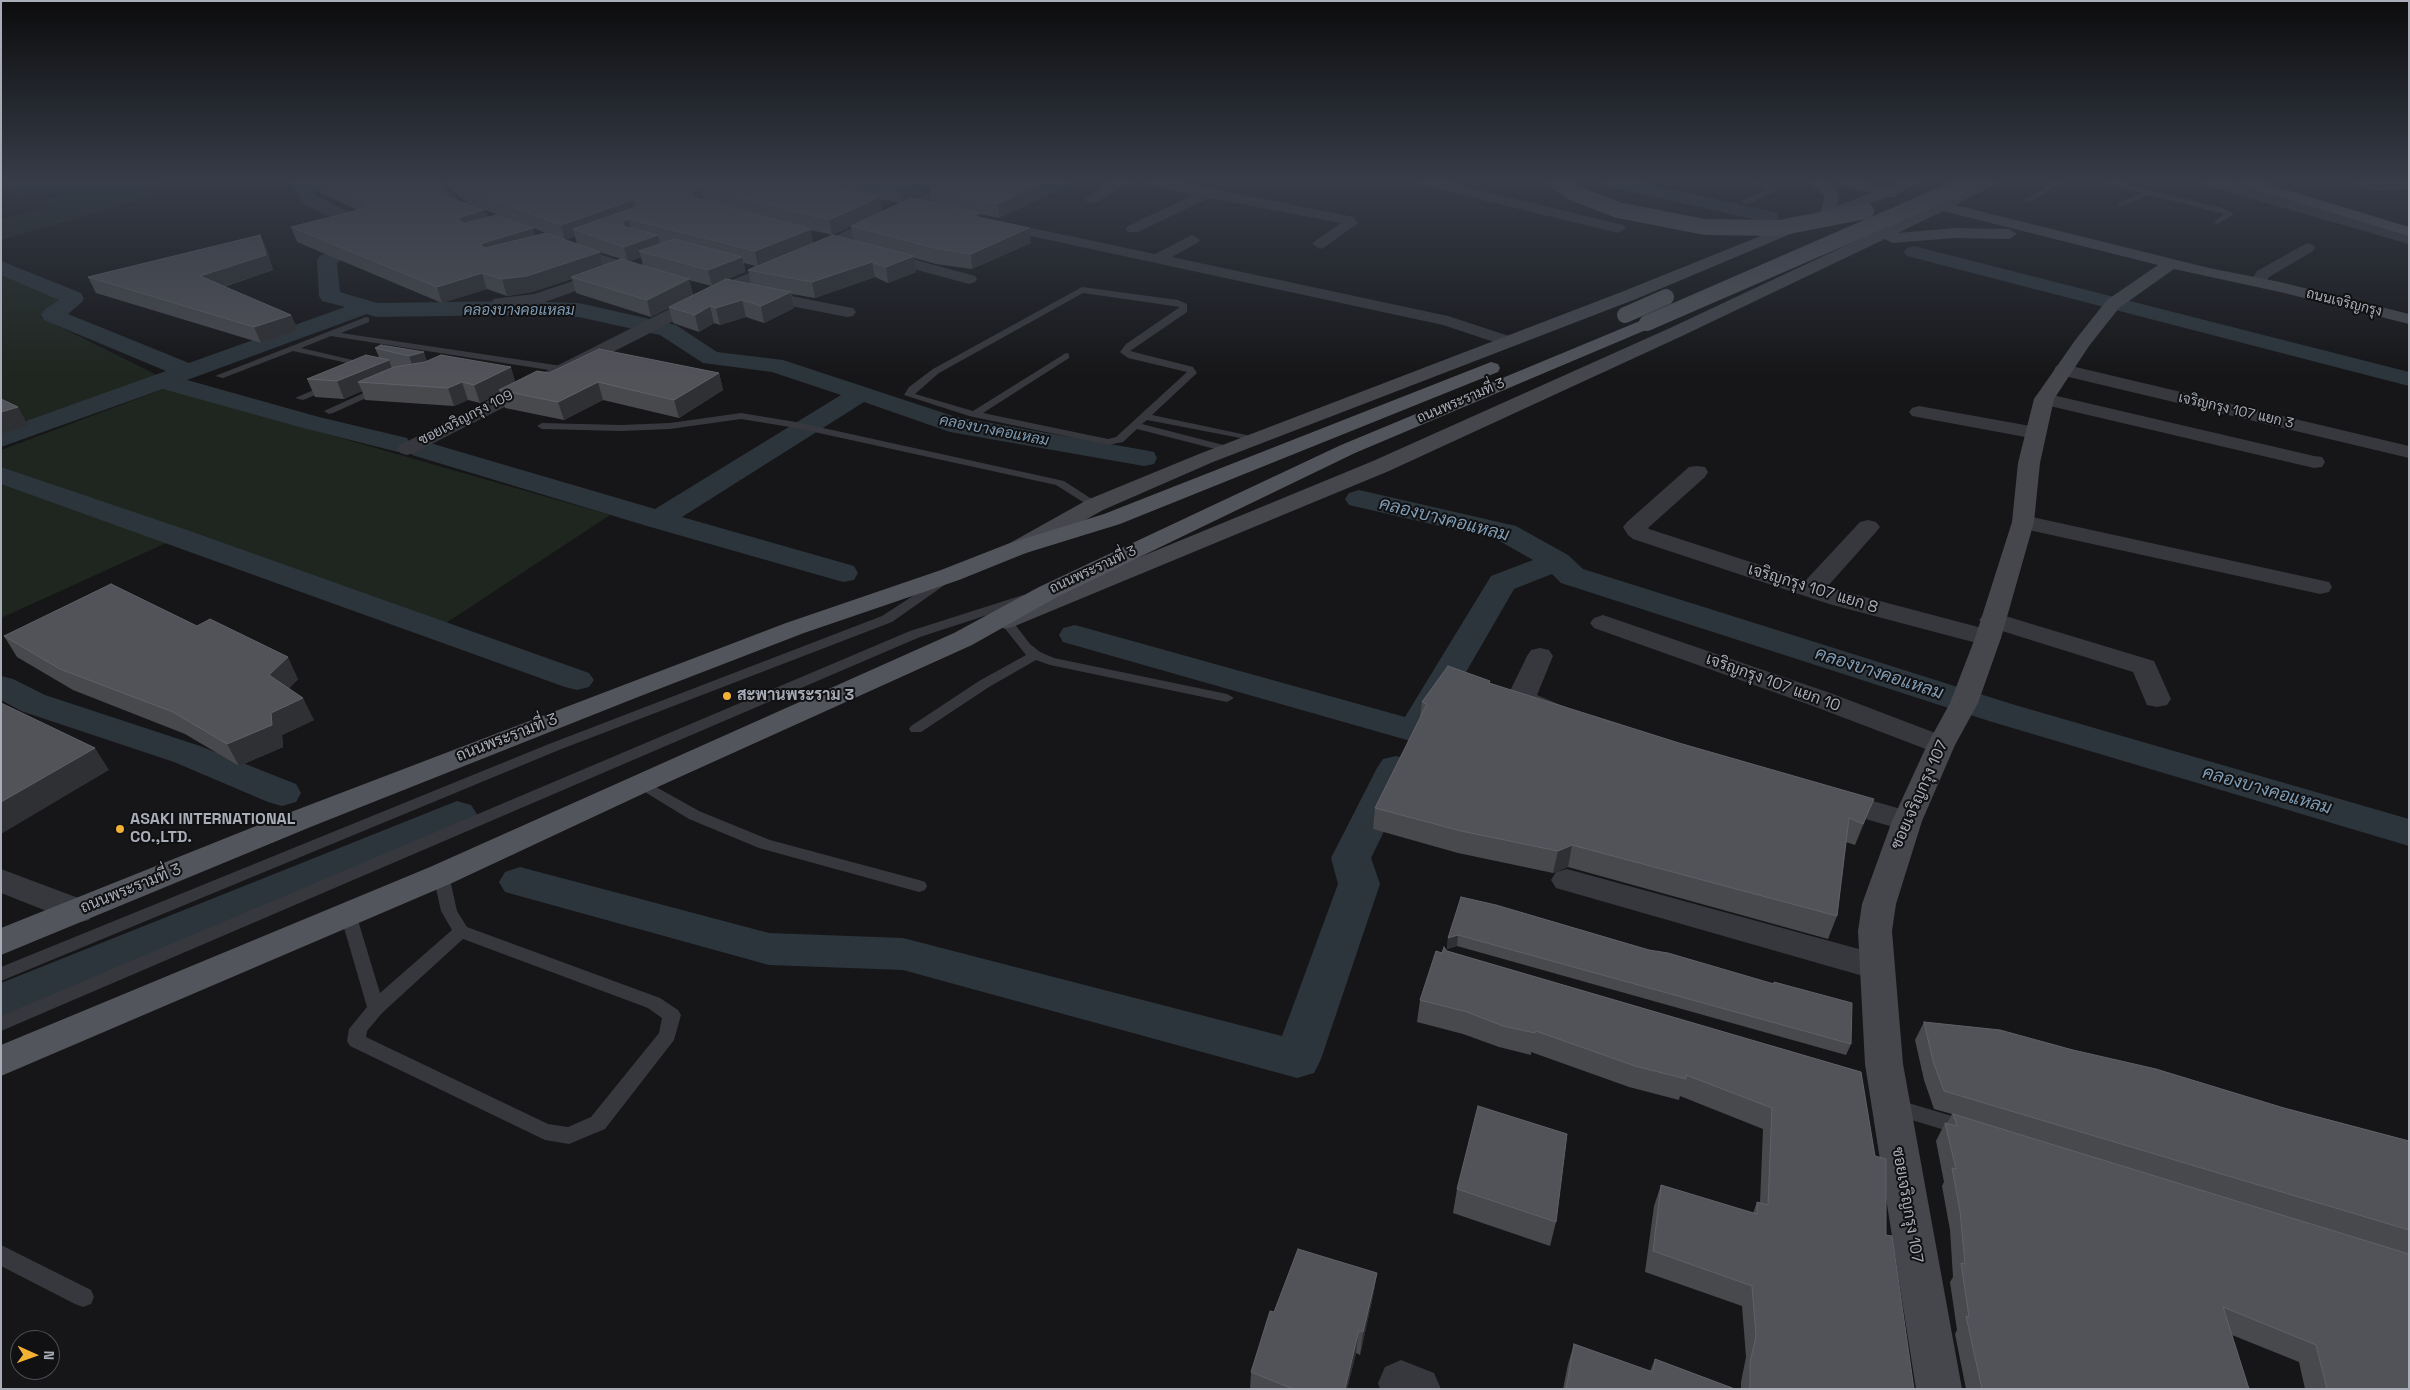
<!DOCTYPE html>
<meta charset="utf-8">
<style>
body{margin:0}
#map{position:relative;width:2410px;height:1390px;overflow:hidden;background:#161618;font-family:"Space Grotesk",sans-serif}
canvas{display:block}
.frame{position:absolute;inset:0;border:2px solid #a8adb8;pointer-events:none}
.north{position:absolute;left:10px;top:1330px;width:50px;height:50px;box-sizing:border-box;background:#111113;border:1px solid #4d4f55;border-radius:50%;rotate:92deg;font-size:14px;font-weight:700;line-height:20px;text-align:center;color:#a8adb8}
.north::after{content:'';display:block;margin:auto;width:18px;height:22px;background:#f2b134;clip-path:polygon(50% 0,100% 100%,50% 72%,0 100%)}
</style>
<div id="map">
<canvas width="2410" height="1390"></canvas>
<div class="frame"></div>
<div class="north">N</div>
</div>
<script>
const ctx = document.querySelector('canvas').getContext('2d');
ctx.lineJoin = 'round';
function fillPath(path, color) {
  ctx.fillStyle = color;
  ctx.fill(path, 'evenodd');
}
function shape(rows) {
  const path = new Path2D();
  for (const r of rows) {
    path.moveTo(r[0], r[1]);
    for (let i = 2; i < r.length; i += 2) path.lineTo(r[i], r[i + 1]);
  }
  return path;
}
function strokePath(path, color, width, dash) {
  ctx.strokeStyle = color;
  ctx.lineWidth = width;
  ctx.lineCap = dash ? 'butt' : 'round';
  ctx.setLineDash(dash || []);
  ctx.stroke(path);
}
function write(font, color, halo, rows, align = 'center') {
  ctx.font = font + ' "Space Grotesk",Sarabun,sans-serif';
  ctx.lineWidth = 4;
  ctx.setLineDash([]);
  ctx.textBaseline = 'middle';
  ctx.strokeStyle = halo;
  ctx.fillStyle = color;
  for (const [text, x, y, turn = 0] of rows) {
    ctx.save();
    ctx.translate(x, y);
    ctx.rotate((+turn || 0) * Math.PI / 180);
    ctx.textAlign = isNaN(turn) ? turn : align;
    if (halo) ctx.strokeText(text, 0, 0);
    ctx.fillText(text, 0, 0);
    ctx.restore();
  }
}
fillPath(shape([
 [1,183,156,183,141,189,165,193,1,240,1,219,50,207,36,202,60,195,43,191,20,197,1,192],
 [1,260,78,298,60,303,40,317,161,377,36,424,1,410],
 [166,388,610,515,434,631,177,538,1,618,1,450]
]), '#1e261f');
fillPath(shape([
 [291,183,309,183,317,196,383,229,386,233,383,237,337,263,340,292,377,303,516,301,579,303,676,325,717,352,783,360,956,417,1144,450,1154,452,1157,458,1154,464,1144,466,950,432,864,402,682,517,854,566,858,573,854,580,843,582,647,526,412,455,408,449,398,452,303,428,163,389,1,447,1,430,166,371,44,320,41,315,44,310,59,300,1,275,1,261,81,293,84,298,82,302,68,314,189,363,345,307,322,301,319,296,317,260,320,256,361,233,304,204,291,183],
 [367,314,376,317,516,315,579,317,660,335,703,363,772,372,841,395,655,509,430,443,421,441,411,444,407,438,319,417,187,380,367,314],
 [1605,183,1641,183,1770,211,1777,213,1779,217,1777,221,1770,223,1614,188,1608,187,1605,183],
 [1914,246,2409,372,2409,386,1907,256,1904,252,1907,248,1914,246],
 [1,467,187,530,589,673,594,680,589,687,577,690,565,687,1,484,1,467],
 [1359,490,1516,526,1568,555,1583,569,2015,705,2409,819,2409,846,1989,721,1561,583,1552,574,1514,589,1432,731,1427,739,1414,742,1063,642,1059,635,1063,628,1075,625,1405,717,1491,576,1533,560,1496,539,1349,505,1345,499,1349,493,1359,490],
 [1,676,13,679,45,695,200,746,296,784,301,793,296,802,282,806,268,802,174,762,21,711,1,700,1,676],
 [1396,756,1409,759,1415,768,1371,858,1380,884,1321,1059,1314,1073,1297,1078,903,970,769,965,505,892,499,882,505,872,520,867,769,933,903,938,1282,1036,1338,884,1331,858,1377,768,1383,759,1396,756],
 [457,801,471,805,477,814,471,823,1,1020,1,983,457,801]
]), '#2c353c');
fillPath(shape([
 [1754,183,1774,186,1778,190,1749,204,1743,204,1743,200,1770,189,1754,183],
 [2053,183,2062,183,2030,202,2023,200,2053,183],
 [2105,183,2119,183,2223,208,2234,214,2218,224,2214,222,2224,214,2149,195,2121,207,2117,205,2118,203,2141,193,2105,183],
 [1082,287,1178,300,1187,304,1187,312,1130,351,1193,367,1197,373,1152,415,1256,437,1256,441,1147,420,1142,424,1231,447,1232,449,1227,452,1137,429,1123,442,1108,445,969,416,904,395,909,387,933,369,1082,287],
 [1083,293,1180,307,1126,344,1120,352,1128,358,1187,372,1116,437,1108,439,983,413,1069,358,1069,354,1066,353,973,411,915,394,939,373,1083,293],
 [366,317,369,318,369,322,341,333,562,366,567,369,562,372,331,336,301,348,370,364,370,368,293,351,223,378,215,376,366,317],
 [330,383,333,384,333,388,303,400,295,398,330,383],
 [381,385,386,388,384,390,333,413,329,414,324,411,381,385],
 [741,413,796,422,1064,481,1101,505,1099,507,1091,507,1056,485,796,428,741,419,670,429,621,431,542,429,537,426,542,423,621,425,670,423,741,413],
 [942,577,948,581,946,584,892,622,559,750,1,981,1,967,549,744,882,616,942,577],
 [1023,595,1027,596,1029,599,1027,602,920,637,1,1031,1,1016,910,631,1023,595],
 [1005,617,1010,618,1030,644,1040,652,1054,658,1227,694,1234,698,1227,702,1050,665,1036,660,989,687,921,732,911,732,909,729,911,726,979,681,1026,655,999,621,1005,617],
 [640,778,699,811,770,840,919,880,925,882,927,886,925,890,919,892,759,848,689,819,635,786,633,783,635,780,640,778],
 [441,869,447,871,449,875,457,911,467,927,660,998,678,1010,681,1015,674,1040,605,1129,569,1144,545,1140,350,1046,347,1041,349,1029,367,1007,340,914,342,910,348,908,354,910,356,914,380,993,452,930,441,911,433,875,435,871,441,869],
 [463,939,648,1008,662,1018,659,1033,591,1117,568,1127,548,1124,366,1037,367,1031,382,1013,463,939],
 [1895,1099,1972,1122,1975,1128,1972,1134,1965,1136,1888,1113,1885,1107,1888,1101,1895,1099],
 [1,1245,91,1290,94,1297,91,1304,83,1307,75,1304,1,1266,1,1245]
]), '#37383d');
fillPath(shape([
 [424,183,440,183,466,205,486,213,488,216,481,220,456,211,424,183],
 [948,183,967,183,813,258,719,298,414,453,407,455,400,453,397,449,400,445,707,290,801,252,948,183],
 [1111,183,1129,183,1097,202,1087,202,1085,199,1111,183],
 [1148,183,1179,183,1210,188,1348,216,1353,217,1358,223,1325,247,1320,249,1312,244,1315,241,1341,223,1209,198,1138,232,1128,232,1125,229,1128,226,1193,195,1155,187,1148,183],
 [1423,183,1450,183,1623,225,1626,228,1618,233,1425,186,1423,183],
 [2206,183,2230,183,2409,234,2409,244,2208,186,2206,183],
 [2356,183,2409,183,2409,189,2377,191,2358,186,2356,183],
 [994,220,1155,254,1192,235,1200,240,1197,243,1172,257,1448,316,1512,337,1515,341,1512,345,1506,346,1443,325,989,227,987,224,994,220],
 [2307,243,2313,245,2315,248,2313,251,2269,277,2266,282,2254,282,2252,279,2257,271,2307,243],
 [568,244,652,271,654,274,652,277,646,279,562,252,560,249,568,244],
 [879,250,975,276,977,279,975,282,969,284,873,258,871,255,879,250],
 [609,269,615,271,617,274,615,277,542,303,500,308,494,307,491,303,494,299,500,298,534,294,609,269],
 [756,289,847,307,853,308,856,312,853,316,847,317,750,298,748,294,750,290,756,289],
 [2063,364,2409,446,2409,458,2056,374,2054,370,2056,366,2063,364],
 [2044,393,2314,456,2322,457,2325,462,2322,467,2314,468,2037,403,2034,399,2037,395,2044,393],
 [1919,406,2036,427,2043,429,2046,433,2043,437,2036,439,1912,416,1909,412,1912,408,1919,406],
 [1697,466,1705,467,1708,472,1705,477,1648,528,1649,529,1806,580,1860,522,1868,520,1876,522,1880,527,1876,532,1827,587,1997,632,2001,638,1997,644,1988,646,1829,604,1633,539,1628,535,1623,527,1627,522,1689,467,1697,466],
 [2023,515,2320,580,2329,582,2332,587,2329,592,2320,594,2015,527,2012,522,2015,517,2023,515],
 [1992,612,2154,661,2171,699,2167,705,2157,707,2147,705,2133,672,1983,625,1979,620,1983,615,1992,612],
 [1603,615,1833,694,1951,739,1955,745,1951,751,1941,754,1931,751,1813,706,1594,628,1590,623,1594,618,1603,615],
 [1540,648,1549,650,1553,656,1537,695,1563,706,1567,712,1563,718,1553,721,1523,711,1509,698,1510,691,1527,656,1531,650,1540,648],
 [1835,790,1918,814,1922,821,1918,828,1907,831,1824,807,1820,800,1824,793,1835,790],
 [1,869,89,902,94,911,89,920,77,923,1,893,1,869],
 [1567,869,1877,954,1889,958,1894,967,1889,976,1877,980,1556,888,1551,880,1556,872,1567,869],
 [1401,1360,1434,1373,1441,1389,1380,1389,1378,1383,1385,1367,1401,1360]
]), '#37383d');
fillPath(shape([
 [1809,183,1826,183,1835,189,1839,196,1837,206,1871,193,1842,186,1840,183,1865,183,1885,188,1898,183,1919,183,1897,194,1895,197,1887,197,1805,228,1636,299,1213,462,1103,510,1026,553,1018,555,1010,553,1006,548,1010,543,1087,500,1199,454,1624,291,1820,212,1825,196,1809,183],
 [1979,183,1998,183,1955,205,2209,268,2280,282,2409,314,2409,324,2280,292,2174,269,2119,308,2089,346,2054,399,2040,463,2034,522,2001,638,1978,703,1955,745,1922,821,1896,904,1892,931,1903,1064,1962,1389,1916,1389,1865,1064,1858,931,1862,904,1892,821,1927,745,1950,703,1975,638,2012,522,2018,463,2034,399,2076,339,2107,300,2158,265,1943,211,1898,233,1955,228,2009,229,2017,234,2009,239,1955,238,1892,243,1885,239,1682,336,1389,471,1015,626,1006,629,997,626,993,621,997,616,1373,461,1670,328,1930,206,1931,202,1940,202,1979,183]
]), '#45474d');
fillPath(shape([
 [2241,183,2264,183,2409,227,2409,236,2243,186,2241,183],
 [1647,318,1653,319,1656,323,1653,327,1355,453,1057,597,972,645,651,790,452,883,1,1076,1,1045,430,867,954,633,1039,587,1341,445,1647,318],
 [1491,362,1498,364,1500,368,1498,372,1120,524,1026,553,959,580,804,633,638,697,313,826,1,955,1,928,291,812,786,623,941,570,1010,543,1104,514,1491,362]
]), '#53555c');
strokePath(shape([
 [1558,183,1574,193,1618,210,1705,227,1779,228,1866,211],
 [1625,315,1666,297],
 [1647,323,1969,183]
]), '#53555c', 16);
fillPath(shape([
 [299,183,433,183,450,198,486,218,535,236,546,233,467,203,443,183,1066,183,1065,184,1065,187,999,218,979,214,980,217,1031,243,972,269,936,264,914,258,916,272,888,283,875,277,815,298,792,294,794,308,764,323,746,317,720,325,714,323,699,332,673,323,669,308,651,317,576,293,572,279,532,292,507,296,487,289,442,303,297,242,291,227,357,210],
 [938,185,930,190,931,203,851,226,853,240,813,243,811,230,832,235,882,212,880,199,901,203],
 [575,236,577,244,565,240,573,237],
 [590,249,621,259,604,265,600,252],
 [641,257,643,266,629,262],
 [744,263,756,266,748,270,751,284,728,279,745,272],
 [689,280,712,286,693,295],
 [260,235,267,250,273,270,224,287,291,315,298,331,261,343,96,293,88,277],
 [381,345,427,361,516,382,549,373,719,373,723,390,679,418,603,400,564,420,505,408,500,393,480,403,468,400,454,406,365,400,362,391,344,399,315,397,307,379,379,357,375,348],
 [4,636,298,679,289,688,314,720,282,735,283,747,239,766,185,734,73,690,17,657],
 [1490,683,1865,821,1855,845,1846,842,1837,916,1828,939,1568,867,1553,873,1458,853,1373,829,1375,808,1420,717,1422,702],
 [1496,905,1649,950,1773,984,1774,982,1851,1044,1846,1055,1457,946,1447,949,1448,938],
 [1447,951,1861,1072,1886,1235,1914,1389,1741,1389,1741,1382,1746,1357,1742,1306,1645,1272,1654,1206,1661,1185,1753,1213,1757,1202,1760,1203,1763,1129,1680,1096,1679,1100,1629,1087,1531,1052,1531,1055,1499,1047,1463,1034,1417,1022,1420,1000,1442,953],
 [1924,1022,2284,1108,2409,1141,2409,1389,2305,1389,2299,1362,2232,1335,2249,1389,1966,1389,1955,1334,1957,1330,1950,1282,1953,1277,1950,1230,1942,1186,1944,1182,1936,1141,1945,1123,1947,1123,1952,1114,1934,1109,1924,1080,1915,1040],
 [1457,1189,1556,1222,1550,1246,1453,1213],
 [1377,1273,1373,1296,1360,1355,1356,1353,1347,1389,1250,1389,1251,1372,1274,1312],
 [1574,1344,1650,1371,1655,1359,1735,1389,1563,1389,1568,1364]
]), '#47494d');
fillPath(shape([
 [911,183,943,183,901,203,899,189],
 [1041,183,1066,183,1065,184,1065,187,999,218,998,204],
 [701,188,704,202,697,204,692,195,694,190],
 [880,197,882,212,832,235,829,220],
 [633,200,636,214,573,229,575,236,565,240,561,225],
 [484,210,489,225,464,236,459,221,460,217],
 [979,213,981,227,973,216],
 [629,219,632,234,626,237,622,222],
 [533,228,538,243,485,259,480,244],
 [1029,228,1031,243,972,269,971,254],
 [811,229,813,244,758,267,755,251],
 [260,235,267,250,273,270,207,292,200,276],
 [658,235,662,250,639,251,641,257,628,262,624,247],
 [600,252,604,268,571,277,572,279,532,292,507,296,502,279],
 [914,256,916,272,888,283,886,267],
 [742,257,745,272,712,286,708,270],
 [872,262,875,277,815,298,812,282],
 [482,273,487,289,442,303,437,287],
 [689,279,693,295,651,317,647,300],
 [791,292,794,308,764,323,761,306],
 [742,300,746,317,720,325,716,308],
 [710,306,714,323,699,332,695,315],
 [291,315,298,331,261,343,254,327],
 [424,352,430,370,415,373,409,356],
 [389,360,395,377,358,382,362,391,344,399,337,381],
 [511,367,516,384,499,390,500,393,480,403,474,385],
 [719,373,723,390,679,418,674,400],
 [462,382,468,400,454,406,448,388],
 [598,382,603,400,564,420,558,402],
 [18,407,28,425,1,434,1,412],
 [288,657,298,679,280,696,269,675],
 [303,698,314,720,282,735,283,747,239,766,227,744,271,713],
 [95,748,109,770,1,834,1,802],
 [1874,799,1865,821,1855,845,1863,824],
 [1572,845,1568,867,1553,873,1558,851],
 [1458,935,1457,946,1447,949,1448,938],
 [1377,1273,1373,1296,1360,1355,1363,1332],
 [1359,1330,1356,1353,1347,1389,1345,1389]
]), '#2f3033');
const building = shape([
 [324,183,433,183,450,198,484,210,460,217,459,221,465,223,497,215,533,228,480,244,485,248,546,233,600,252,527,276,502,279,482,273,437,287,291,227,374,206,324,183],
 [456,183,807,183,880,197,829,220,701,188,694,190,692,195,695,198,811,229,755,251,629,219,622,222,625,227,658,235,624,247,573,229,641,205,641,202,633,200,561,225,462,189,456,183],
 [871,183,911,183,899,189,871,183],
 [942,183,1041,183,998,204,930,190,942,183],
 [911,198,979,213,973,216,1029,228,971,254,934,248,851,226,911,198],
 [260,235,266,255,200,276,291,315,254,327,88,277,260,235],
 [833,235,914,256,886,267,872,262,812,282,748,270,833,235],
 [674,239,742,257,708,270,639,251,674,239],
 [621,259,689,279,647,300,571,277,621,259],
 [726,279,791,292,761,306,742,300,716,308,710,306,695,315,669,307,726,279],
 [381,345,424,352,409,356,375,348,381,345],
 [599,349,719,373,674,400,598,382,558,402,499,390,537,371,549,373,599,349],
 [366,355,389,360,337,381,307,379,366,355],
 [441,355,511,367,474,385,462,382,448,388,358,382,394,367,425,362,441,355],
 [1,399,18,407,1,412,1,399],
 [111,584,197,626,210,619,288,657,269,675,303,698,271,713,272,725,227,744,173,712,60,669,4,636,111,584],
 [1448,666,1490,681,1489,683,1679,743,1874,799,1863,824,1849,818,1837,916,1572,845,1558,851,1461,831,1375,808,1427,704,1422,702,1448,666],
 [1,703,95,748,1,802,1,703],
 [1461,897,1496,905,1649,950,1668,953,1774,984,1774,982,1852,1003,1851,1044,1458,935,1448,938,1461,897],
 [1444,947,1447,951,1861,1072,1875,1156,1886,1159,1886,1235,1892,1236,1914,1389,1750,1389,1750,1362,1756,1336,1752,1286,1653,1251,1661,1185,1757,1214,1757,1202,1768,1205,1772,1108,1686,1075,1686,1079,1635,1066,1536,1031,1535,1033,1503,1026,1467,1012,1420,1000,1436,951,1442,953,1444,947],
 [1924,1022,2000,1030,2073,1050,2156,1069,2284,1108,2409,1141,2409,1230,1944,1091,1933,1061,1924,1022],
 [1478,1106,1567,1134,1556,1222,1457,1189,1478,1106],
 [1953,1114,2409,1254,2409,1389,2327,1389,2316,1345,2223,1307,2249,1389,1982,1389,1966,1316,1969,1317,1961,1263,1965,1264,1960,1211,1952,1168,1956,1169,1945,1123,1957,1126,1953,1114],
 [1298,1249,1377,1273,1363,1332,1359,1330,1345,1389,1293,1389,1251,1372,1270,1311,1274,1312,1298,1249],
 [1574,1344,1653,1372,1655,1359,1735,1389,1566,1389,1574,1344]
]);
fillPath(building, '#525359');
strokePath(building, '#5f6168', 1);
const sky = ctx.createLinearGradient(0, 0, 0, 378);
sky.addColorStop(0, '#0c0c0d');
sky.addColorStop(0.48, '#363c48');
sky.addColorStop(1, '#363c4800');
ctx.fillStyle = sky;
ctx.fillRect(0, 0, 2410, 378);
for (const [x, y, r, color] of [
 [727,696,5,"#f2b134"],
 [120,829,5,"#f2b134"]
]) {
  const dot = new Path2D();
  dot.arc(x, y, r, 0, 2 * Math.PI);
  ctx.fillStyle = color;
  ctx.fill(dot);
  strokePath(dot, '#111113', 2);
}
write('14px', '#a8adb8', '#111113', [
 ["ถนนเจริญกรุง",2344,303,14],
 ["ถนนพระรามที่ 3",1461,401,-23],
 ["เจริญกรุง 107 แยก 3",2236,411,13],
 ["ซอยเจริญกรุง 109",466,418,-27],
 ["ถนนพระรามที่ 3",1093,570,-25]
]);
write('italic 15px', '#7f9bb3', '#111113', [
 ["คลองบางคอแหลม",519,311],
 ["คลองบางคอแหลม",994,431,11]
]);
write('16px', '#a8adb8', '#111113', [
 ["เจริญกรุง 107 แยก 8",1813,589,17],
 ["เจริญกรุง 107 แยก 10",1773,683,20],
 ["ถนนพระรามที่ 3",507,738,-21],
 ["ซอยเจริญกรุง 107",1920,795,-66],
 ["ถนนพระรามที่ 3",131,889,-22],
 ["ซอยเจริญกรุง 107",1907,1205,80]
]);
write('bold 16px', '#a8adb8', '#111113', [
 ["สะพานพระราม 3",737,696],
 ["ASAKI INTERNATIONAL",130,820],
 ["CO.,LTD.",130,838]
], 'left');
write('italic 18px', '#7f9bb3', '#111113', [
 ["คลองบางคอแหลม",1444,520,14],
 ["คลองบางคอแหลม",1879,674,18],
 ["คลองบางคอแหลม",2267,791,16]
]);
</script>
